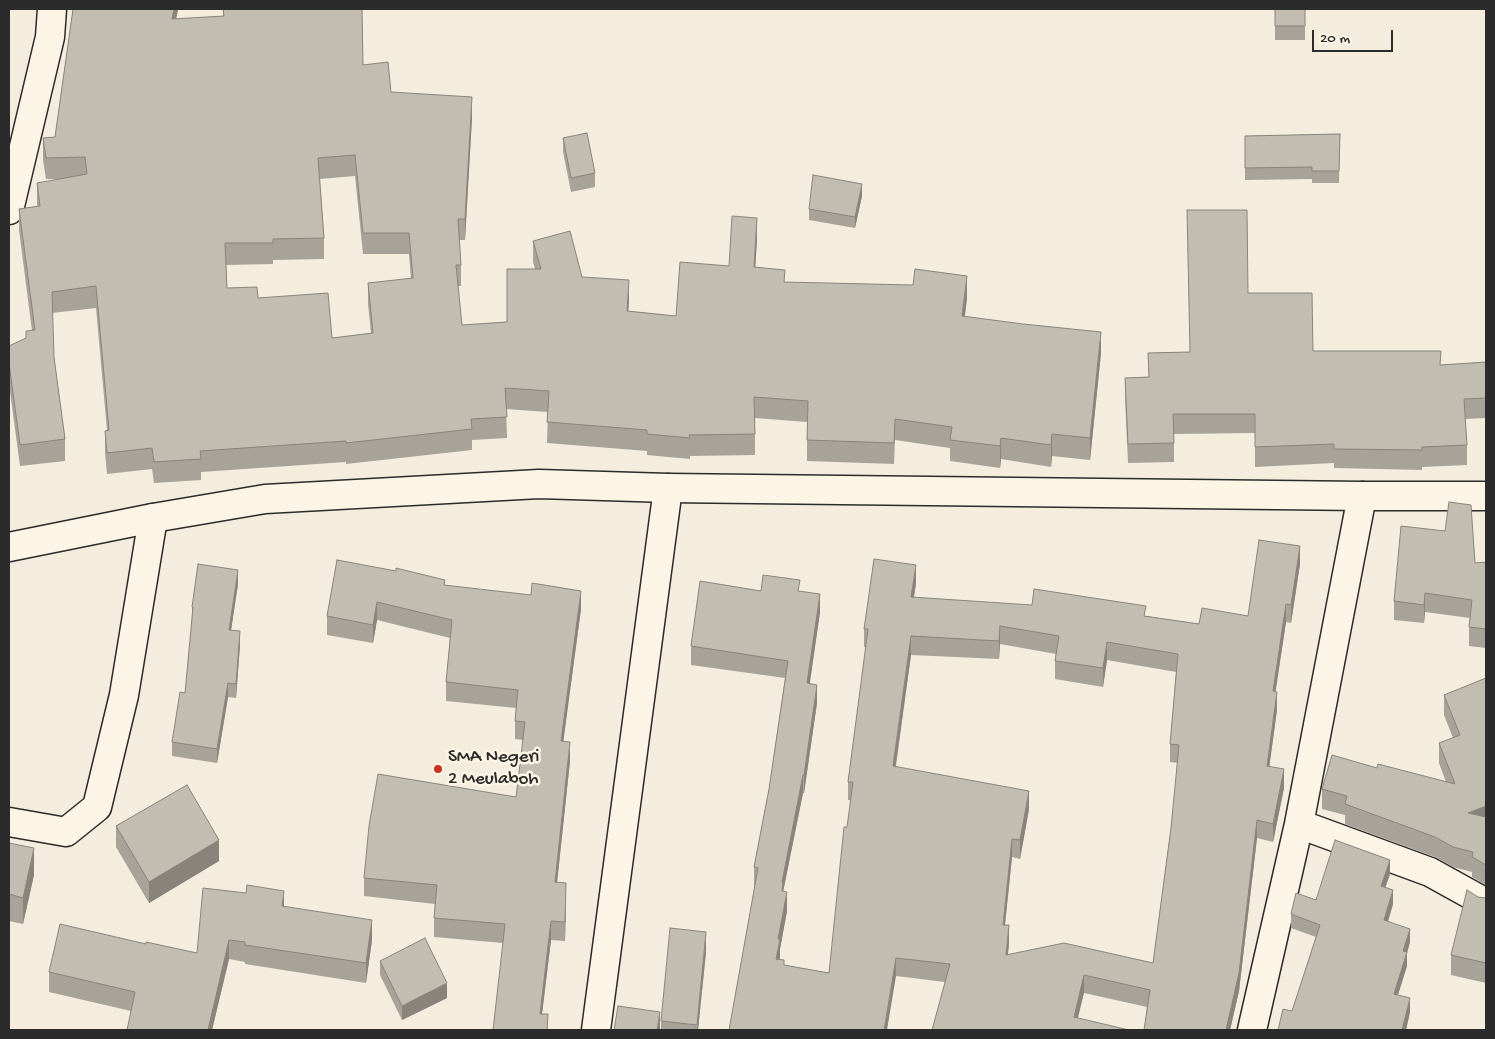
<!DOCTYPE html>
<style>
body{margin:0}
#map{position:relative;width:1495px;height:1039px;overflow:hidden;background:#f4edde;font-family:"Gochi Hand",sans-serif}
canvas{display:block}
.frame{position:absolute;inset:0;border:10px solid #2b2b2b;pointer-events:none}
.scale{position:absolute;left:1312px;top:30px;width:81px;height:22px;box-sizing:border-box;border:2px solid #2b2b2b;border-top:0;padding-left:6px;font-size:15px;line-height:18px;white-space:nowrap;color:#2b2b2b;-webkit-text-stroke:4px #fcf5e5;paint-order:stroke}
</style>
<div id="map">
<canvas width="1495" height="1039"></canvas>
<div class="frame"></div>
<div class="scale">20 m</div>
</div>
<script>
const ctx = document.querySelector('canvas').getContext('2d');
ctx.lineJoin = 'round';
function shape(rows) {
  const path = new Path2D();
  for (const r of rows) {
    path.moveTo(r[0], r[1]);
    for (let i = 2; i < r.length; i += 2) path.lineTo(r[i], r[i + 1]);
  }
  return path;
}
function strokePath(path, color, width, dash) {
  ctx.strokeStyle = color;
  ctx.lineWidth = width;
  ctx.lineCap = dash ? 'butt' : 'round';
  ctx.setLineDash(dash || []);
  ctx.stroke(path);
}
function fillPath(path, color) {
  ctx.fillStyle = color;
  ctx.fill(path, 'evenodd');
}
function write(font, color, halo, rows, align = 'center') {
  ctx.font = font + ' "Gochi Hand",sans-serif';
  ctx.lineWidth = 5;
  ctx.setLineDash([]);
  ctx.textBaseline = 'middle';
  ctx.strokeStyle = halo;
  ctx.fillStyle = color;
  for (const [text, x, y, turn = 0] of rows) {
    ctx.save();
    ctx.translate(x, y);
    ctx.rotate((+turn || 0) * Math.PI / 180);
    ctx.textAlign = isNaN(turn) ? turn : align;
    if (halo) ctx.strokeText(text, 0, 0);
    ctx.fillText(text, 0, 0);
    ctx.restore();
  }
}
const minor = shape([
 [9,210,50,37,52,9],
 [9,822,66,832,97,807,124,695,153,518],
 [1299,824,1430,872,1486,903],
 [596,1030,668,488],
 [1252,1030,1299,824,1362,496]
]);
const major = shape([
 [9,547,153,518,265,499,539,484,668,488,1362,496,1486,496]
]);
strokePath(minor, '#2b2b2b', 31);
strokePath(major, '#2b2b2b', 31);
strokePath(minor, '#fcf5e5', 28);
strokePath(major, '#fcf5e5', 28);
fillPath(shape([
 [73,9,178,9,176,19,223,16,223,9,362,9,363,65,391,92,472,118,465,240,459,240,461,265,461,286,458,286,462,325,507,322,535,269,533,262,533,241,582,277,629,301,628,311,676,316,757,239,755,268,785,282,967,298,965,316,1101,353,1090,460,1052,456,1051,467,1001,459,1000,468,950,461,950,448,895,440,894,464,807,461,807,422,755,418,755,455,690,456,690,459,647,455,647,451,547,443,548,412,506,409,507,438,472,440,472,450,346,464,346,462,201,472,201,480,154,483,152,469,107,474,105,452,105,431,107,430,96,308,52,313,54,357,65,439,65,461,20,466,9,384,9,346,26,338,32,331,19,230,19,209,37,206,37,183,63,179,46,179,43,160,43,138,55,137],
 [355,176,363,254,409,254,411,279,368,283,368,304,371,333,332,338,258,298,227,288,226,265,273,264,273,260,324,259,324,238,320,179],
 [1275,9,1305,9,1305,40,1275,40],
 [1340,134,1339,183,1312,183,1312,179,1245,180,1245,136],
 [563,138,595,173,595,187,571,192,563,152],
 [862,196,855,228,809,220,809,209],
 [1248,293,1313,351,1441,365,1486,362,1486,418,1465,419,1467,445,1467,465,1422,467,1422,470,1334,468,1334,463,1255,467,1255,433,1174,434,1174,462,1128,463,1125,398,1125,378,1149,377,1148,353,1189,352],
 [337,560,445,586,581,609,563,741,570,761,557,883,566,902,565,941,551,940,542,1014,548,1030,503,943,434,937,434,918,435,904,364,896,364,878,516,797,523,740,515,739,515,721,516,708,446,701,446,682,450,638,377,620,373,643,327,635,327,616],
 [1486,562,1486,648,1469,646,1469,627,1470,618,1425,612,1424,623,1394,620,1394,601,1475,563],
 [1300,564,1291,623,1286,622,1275,692,1277,710,1269,767,1284,788,1273,842,1257,838,1239,991,1230,1030,1144,1030,1147,1007,1084,993,932,1030,945,982,896,976,729,1030,755,885,754,885,754,867,769,789,785,678,691,665,691,646,761,591,800,591,820,612,810,683,817,703,804,793,803,793,783,892,787,911,780,949,779,960,784,965,829,973,851,800,848,800,848,782,866,647,864,647,864,629,916,583,914,597,1146,616,1199,624,1248,616],
 [1000,644,1056,654,1055,661,1055,679,1103,687,1107,660,1176,672,1170,744,1170,762,1178,763,1171,828,1153,963,1008,954,1009,943,1005,925,1012,857,1020,859,1029,809,896,766,911,655,999,659],
 [238,584,231,630,240,645,236,698,228,697,217,763,172,756,172,742,185,693,192,621,192,607],
 [1486,678,1486,885,1472,877,1472,872,1453,867,1435,857,1345,824,1345,815,1322,809,1322,789,1377,768,1446,782,1439,763,1439,743,1453,738,1444,715,1444,695],
 [116,826,219,861,149,903,116,847],
 [9,843,34,875,23,924,9,921],
 [1390,874,1385,888,1393,904,1388,922,1410,942,1407,953,1407,966,1398,995,1410,1012,1406,1030,1278,1030,1292,1011,1316,937,1291,928,1291,914,1316,900],
 [1478,897,1486,898,1486,983,1451,975,1451,955],
 [284,907,372,940,366,983,245,964,245,962,229,959,212,1030,127,1030,131,1011,49,992,49,972,146,944,197,953],
 [706,952,698,1030,661,1030,661,1021],
 [380,961,447,998,402,1020,380,975]
]), '#a7a398');
fillPath(shape([
 [174,9,178,9,172,40,172,19],
 [472,97,472,118,465,240,465,219],
 [862,184,862,196,855,228,855,217],
 [757,218,757,239,754,289,754,267],
 [967,276,967,298,962,337,962,316],
 [629,280,629,301,627,332,627,311],
 [1101,332,1101,353,1090,460,1090,438],
 [1052,434,1052,456,1051,467,1051,445],
 [1001,438,1001,459,1000,468,1000,446],
 [1300,546,1300,564,1291,623,1291,605],
 [916,565,916,583,911,615,911,597],
 [238,570,238,584,229,644,229,630],
 [581,591,581,609,561,759,561,741],
 [1425,593,1425,612,1424,623,1424,605],
 [820,594,820,612,807,701,807,683],
 [377,602,377,620,373,643,373,625],
 [1286,604,1286,622,1273,709,1273,691],
 [1000,626,1000,644,999,659,999,641],
 [240,631,240,645,236,698,236,684],
 [911,636,911,655,893,784,893,766],
 [1107,642,1107,660,1103,687,1103,668],
 [228,683,228,697,217,763,217,749],
 [817,685,817,703,804,793,804,775],
 [1277,692,1277,710,1267,784,1267,766],
 [570,742,570,761,555,901,555,882],
 [1284,769,1284,788,1273,842,1273,824],
 [803,775,803,793,783,892,782,909,782,882],
 [1029,791,1029,809,1020,859,1020,840],
 [1486,806,1486,826,1468,813],
 [1257,820,1257,838,1239,991,1230,1030,1226,1030],
 [1012,839,1012,857,1003,943,1003,925],
 [219,840,219,861,149,903,149,882],
 [34,848,34,875,23,924,23,898],
 [1390,860,1390,874,1381,900,1381,886],
 [566,883,566,902,565,941,565,922],
 [1393,890,1393,904,1384,934,1384,920],
 [284,891,284,910,282,906],
 [787,892,787,911,780,949,780,958,776,977,776,959,778,939],
 [372,920,372,940,366,983,366,963],
 [551,921,551,940,540,1030,540,1014],
 [1009,925,1009,943,1006,973,1006,955],
 [1410,929,1410,942,1407,953,1407,966,1394,1007,1394,994,1403,951],
 [706,932,706,952,698,1030,697,1030],
 [229,940,229,959,212,1030,208,1030],
 [896,958,896,976,887,1030,884,1030],
 [1084,975,1084,993,1075,1030,1074,1017],
 [447,983,447,998,402,1020,402,1006],
 [1410,998,1410,1012,1406,1030,1402,1030],
 [660,1012,660,1030,657,1030]
]), '#88847c');
const building = shape([
 [73,9,174,9,172,19,224,16,223,9,362,9,363,65,388,62,391,92,472,97,465,219,458,219,461,265,456,265,462,325,507,322,507,269,541,269,533,241,570,231,582,277,629,280,627,311,676,316,680,262,729,266,732,216,757,218,754,267,785,270,784,282,913,285,915,269,967,276,962,316,1023,324,1101,332,1090,438,1052,434,1051,445,1001,438,1000,446,950,440,952,427,895,419,894,443,807,440,808,401,754,397,755,434,689,435,690,438,647,434,647,430,547,422,549,391,505,388,507,417,471,419,472,429,346,443,346,441,200,451,201,459,154,462,152,448,107,453,105,431,109,430,96,286,52,292,54,357,65,439,20,445,9,363,9,346,26,338,26,331,35,330,19,209,40,206,37,183,87,174,85,157,46,158,43,138,55,137,73,9],
 [355,155,363,233,409,233,413,278,368,283,373,333,332,338,328,293,258,298,257,287,227,288,225,243,273,243,273,239,324,238,318,158,355,155],
 [1275,9,1305,9,1305,26,1275,26,1275,9],
 [587,133,595,173,571,178,563,138,587,133],
 [1340,134,1339,171,1312,171,1312,167,1245,168,1245,136,1340,134],
 [813,175,862,184,855,217,809,209,813,175],
 [1187,210,1247,210,1248,293,1312,293,1313,351,1441,351,1440,365,1486,362,1486,398,1464,399,1467,445,1422,447,1422,450,1334,449,1334,444,1255,447,1255,414,1173,414,1174,443,1128,444,1125,378,1149,377,1148,353,1190,352,1187,210],
 [1449,502,1471,505,1475,563,1486,562,1486,629,1469,627,1472,600,1425,593,1424,605,1394,601,1401,526,1445,531,1449,502],
 [1259,540,1300,546,1291,605,1286,604,1273,691,1277,692,1267,766,1284,769,1273,824,1257,820,1239,973,1226,1030,1144,1030,1150,990,1084,975,1074,1017,1129,1030,932,1030,950,964,896,958,884,1030,729,1030,758,868,754,867,769,789,788,661,691,646,700,581,761,591,763,575,800,580,798,591,820,594,807,683,817,685,804,775,803,775,782,882,783,882,782,891,787,892,778,939,780,939,776,959,784,960,784,965,829,973,844,827,847,827,853,782,848,782,868,629,864,629,874,559,916,565,911,597,1032,605,1034,589,1146,606,1144,616,1199,624,1202,608,1248,616,1259,540],
 [1000,626,1059,636,1055,661,1103,668,1107,642,1178,654,1170,744,1179,745,1171,828,1153,963,1064,943,1006,955,1009,925,1003,925,1012,839,1020,840,1029,791,893,766,911,636,999,641,1000,626],
 [337,560,396,571,396,568,445,580,444,585,531,595,532,583,581,591,561,741,570,742,555,882,566,883,565,922,551,921,540,1014,548,1014,547,1030,493,1030,505,924,434,918,437,885,364,878,369,826,378,774,516,797,525,722,515,721,518,690,446,682,452,620,377,602,373,625,327,616,337,560],
 [198,564,238,570,229,630,240,631,236,684,228,683,217,749,172,742,180,692,185,693,193,607,192,607,198,564],
 [1486,678,1486,806,1468,813,1486,817,1486,865,1472,857,1473,852,1453,847,1435,837,1345,804,1347,796,1322,789,1332,755,1377,768,1378,764,1455,784,1439,743,1460,735,1444,695,1486,678],
 [187,785,219,840,149,882,116,826,187,785],
 [1335,840,1390,860,1381,886,1393,890,1384,920,1410,929,1403,951,1407,952,1394,994,1410,998,1402,1030,1278,1030,1283,1009,1292,1011,1320,925,1291,914,1296,893,1316,900,1335,840],
 [9,843,34,848,23,898,9,894,9,843],
 [247,885,284,891,282,906,372,920,366,963,245,945,245,942,229,940,208,1030,127,1030,135,992,49,972,60,924,146,944,146,942,197,953,203,888,246,893,247,885],
 [1467,890,1478,897,1486,898,1486,963,1451,955,1467,890],
 [670,928,706,932,697,1025,661,1021,670,928],
 [425,938,447,983,402,1006,380,961,425,938],
 [618,1006,660,1012,657,1030,614,1030,618,1006]
]);
fillPath(building, '#c2bdb1');
strokePath(building, '#88847c', 1);
for (const [x, y, r, color] of [
 [438,769,5,"#c8321e"]
]) {
  const dot = new Path2D();
  dot.arc(x, y, r, 0, 2 * Math.PI);
  ctx.fillStyle = color;
  ctx.fill(dot);
  strokePath(dot, '#fcf5e5', 2);
}
write('19px', '#2b2b2b', '#fcf5e5', [
 ["SMA Negeri",448,758],
 ["2 Meulaboh",448,780]
], 'left');
</script>
